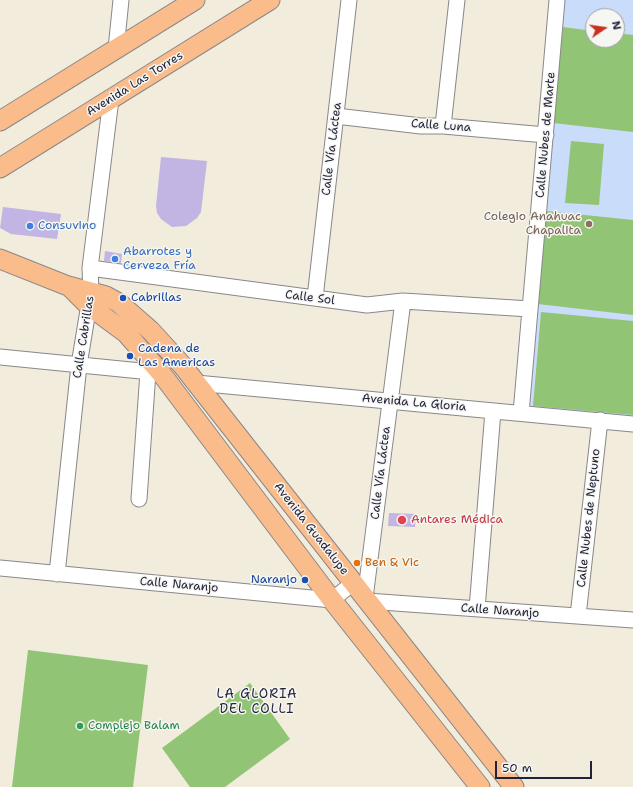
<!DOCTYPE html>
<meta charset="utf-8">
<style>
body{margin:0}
#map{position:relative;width:633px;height:787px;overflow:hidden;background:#f1ecdb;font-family:"Shantell Sans",sans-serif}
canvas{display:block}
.north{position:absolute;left:585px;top:8px;width:40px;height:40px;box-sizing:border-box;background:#f6f6f2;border:1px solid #a1a1a9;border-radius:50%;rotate:77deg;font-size:11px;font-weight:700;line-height:16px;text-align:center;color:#22223b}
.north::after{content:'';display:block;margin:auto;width:14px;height:18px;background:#c8321e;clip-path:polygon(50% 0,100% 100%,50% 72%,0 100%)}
.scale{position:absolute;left:495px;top:761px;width:97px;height:18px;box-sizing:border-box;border:2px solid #22223b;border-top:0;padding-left:5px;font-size:12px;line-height:14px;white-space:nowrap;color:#22223b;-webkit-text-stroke:3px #f6f6f2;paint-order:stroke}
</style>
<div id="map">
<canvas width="633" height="787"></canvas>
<div class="north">N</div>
<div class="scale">50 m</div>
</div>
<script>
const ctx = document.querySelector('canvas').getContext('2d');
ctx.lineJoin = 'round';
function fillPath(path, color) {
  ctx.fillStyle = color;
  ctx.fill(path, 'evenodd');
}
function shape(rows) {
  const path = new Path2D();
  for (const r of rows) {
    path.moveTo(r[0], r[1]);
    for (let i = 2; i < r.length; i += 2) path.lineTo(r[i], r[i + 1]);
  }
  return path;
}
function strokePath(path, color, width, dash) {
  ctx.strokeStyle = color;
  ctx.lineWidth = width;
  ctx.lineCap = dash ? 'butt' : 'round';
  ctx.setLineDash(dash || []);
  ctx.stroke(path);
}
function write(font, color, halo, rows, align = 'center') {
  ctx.font = font + ' "Shantell Sans",sans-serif';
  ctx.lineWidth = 3;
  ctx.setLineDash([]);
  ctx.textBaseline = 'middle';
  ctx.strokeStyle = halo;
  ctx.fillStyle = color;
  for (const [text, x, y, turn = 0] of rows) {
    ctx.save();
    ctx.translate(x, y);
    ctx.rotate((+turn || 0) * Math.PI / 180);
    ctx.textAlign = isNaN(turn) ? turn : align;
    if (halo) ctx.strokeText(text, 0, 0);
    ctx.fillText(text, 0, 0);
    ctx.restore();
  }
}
fillPath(shape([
 [564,0,633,0,633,417,528,408],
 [593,16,617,16,617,40,593,40]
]), '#c9dcf9');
fillPath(shape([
 [563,27,593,31,593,40,617,40,617,33,633,35,633,132,553,123],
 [571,141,604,144,599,205,565,203],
 [546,211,633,220,633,315,538,304],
 [541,312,633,321,633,415,533,406],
 [28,650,148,665,133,787,12,787],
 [250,683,290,739,225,787,190,787,162,748]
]), '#91c475');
fillPath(shape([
 [161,157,207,161,201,212,197,218,186,226,172,227,161,219,157,213,156,206],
 [3,207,61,214,57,239,11,234,0,228],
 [105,251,122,254,121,263,104,261],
 [389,513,416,514,415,527,388,526]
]), '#c2b4e3');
const minor = shape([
 [116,49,121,0],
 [336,116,421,126,443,126,546,135],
 [443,126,457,0],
 [90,268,367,305,403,301,530,309],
 [315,298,349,0],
 [0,357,161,373],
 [196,383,633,424],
 [521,413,557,0],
 [139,499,148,372],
 [0,568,332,600,353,583],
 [57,574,79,365,91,292,90,268,111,99],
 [365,598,403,301],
 [367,601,633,620],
 [477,609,493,411],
 [578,616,600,420]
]);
const major = shape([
 [0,121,195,0],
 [0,168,270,0],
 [0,259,68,286,106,296,119,303,151,331,182,365,514,787],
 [70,287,88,305,126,333,161,373,332,600,480,787]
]);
strokePath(minor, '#8a878b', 17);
strokePath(major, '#8a878b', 21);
strokePath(minor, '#fff', 15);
strokePath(major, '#fabc8b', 19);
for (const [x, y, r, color] of [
 [589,224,4,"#8d6e63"],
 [30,226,4,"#3f7fe0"],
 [115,259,4,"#3f7fe0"],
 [123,298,4,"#1a4fb4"],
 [130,356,4,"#1a4fb4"],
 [402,520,5,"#e0444e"],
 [357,563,4,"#e8710a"],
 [305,580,4,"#1a4fb4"],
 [80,726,4,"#2e9e5b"]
]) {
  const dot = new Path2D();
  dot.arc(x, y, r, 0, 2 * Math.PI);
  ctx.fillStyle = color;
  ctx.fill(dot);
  strokePath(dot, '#f6f6f2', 1.5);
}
write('12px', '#22223b', '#f6f6f2', [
 ["Avenida Las Torres",135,84,-32],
 ["Calle Luna",441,126,4],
 ["Calle Nubes de Marte",546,135,-85],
 ["Calle Vía Láctea",332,149,-83],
 ["Calle Sol",310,298,7],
 ["Calle Cabrillas",84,337,-81],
 ["Avenida La Gloria",414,403,5],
 ["Calle Vía Láctea",381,473,-83],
 ["Calle Nubes de Neptuno",589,518,-84],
 ["Avenida Guadalupe",311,529,52],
 ["Calle Naranjo",179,585,5],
 ["Calle Naranjo",500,611,4]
]);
write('12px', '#785e54', '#f6f6f2', [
 ["Colegio Anahuac",581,217],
 ["Chapalita",581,231]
], 'right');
write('12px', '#366cbe', '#f6f6f2', [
 ["Consuvino",38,226],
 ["Abarrotes y",123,252],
 ["Cerveza Fría",123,266]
], 'left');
write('12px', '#164399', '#f6f6f2', [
 ["Cabrillas",131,298],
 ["Cadena de",138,349],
 ["Las Americas",138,363],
 ["Naranjo",297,580,"right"]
], 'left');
write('12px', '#be3a42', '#f6f6f2', [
 ["Antares Médica",411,520]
], 'left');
write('12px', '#c56008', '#f6f6f2', [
 ["Ben & Vic",365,563]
], 'left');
write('12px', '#27864d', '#f6f6f2', [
 ["Complejo Balam",88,726]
], 'left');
ctx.letterSpacing = '1px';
write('13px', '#22223b', '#f6f6f2', [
 ["LA GLORIA",257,695],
 ["DEL COLLI",257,710]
]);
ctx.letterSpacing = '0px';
</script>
